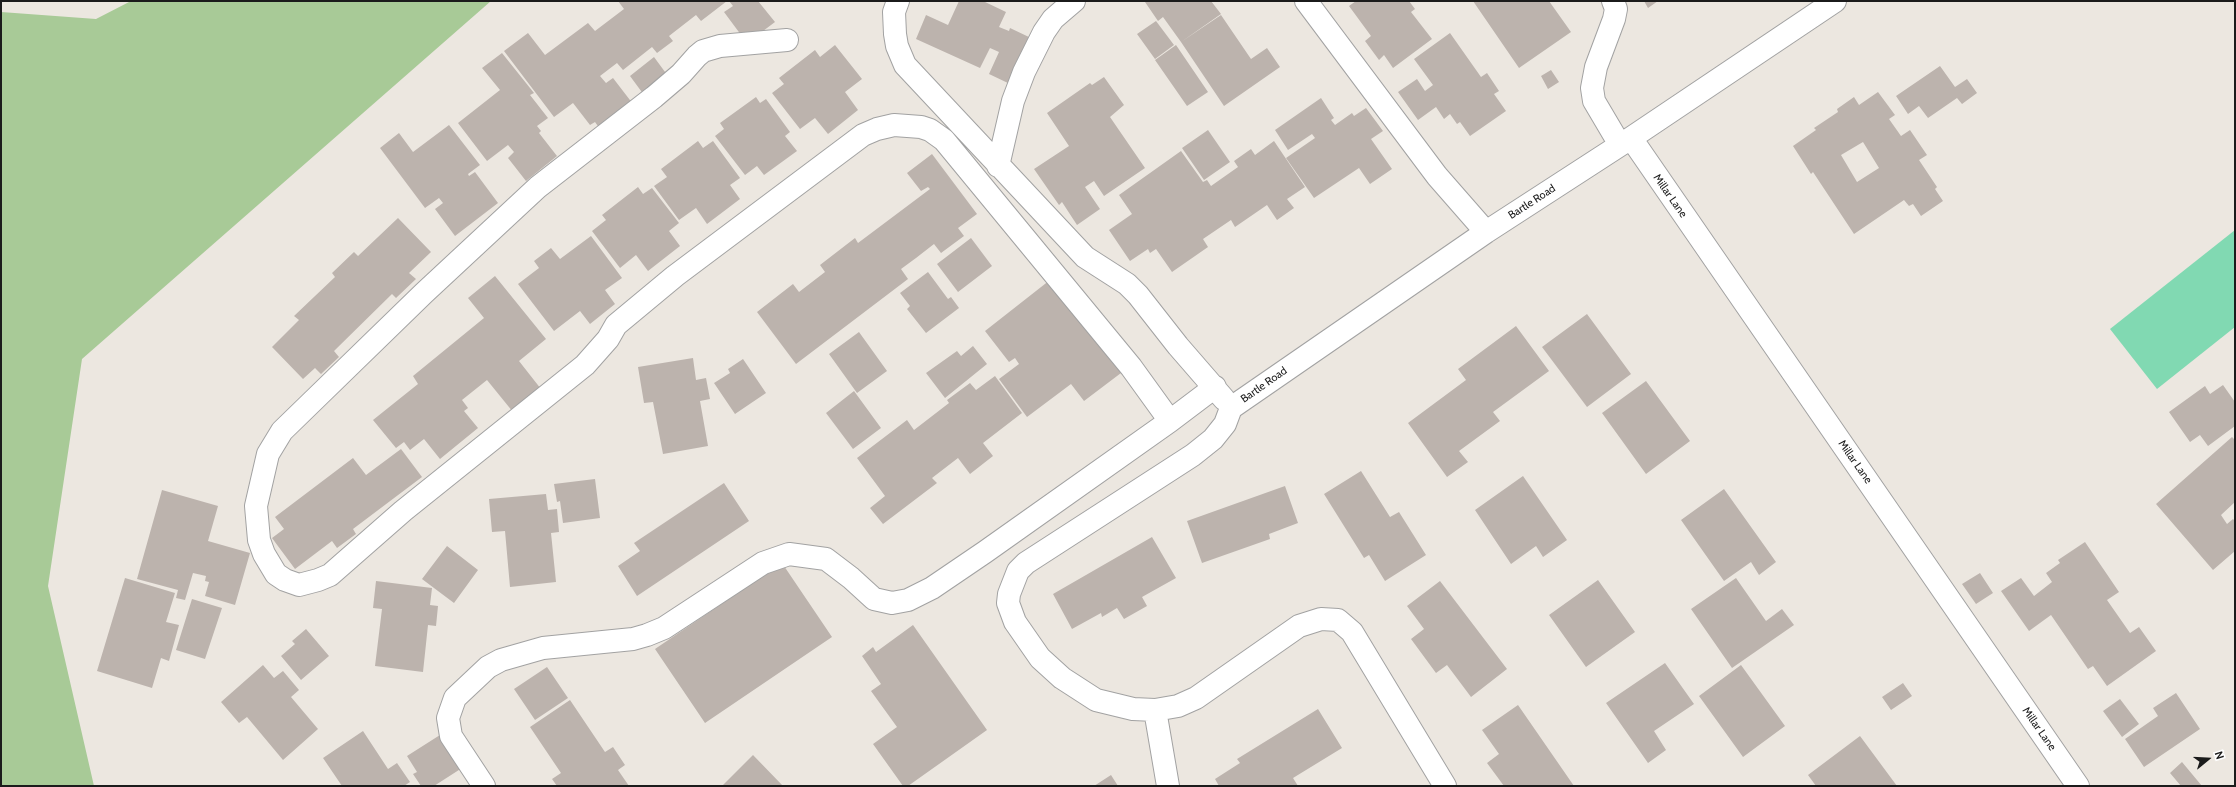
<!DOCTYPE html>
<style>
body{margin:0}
#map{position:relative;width:2236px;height:787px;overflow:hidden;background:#ece7e0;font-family:Cabin,sans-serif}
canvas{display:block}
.frame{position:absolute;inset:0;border:2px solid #1b1b1b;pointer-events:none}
.north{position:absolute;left:2188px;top:739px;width:40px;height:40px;-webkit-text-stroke:3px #fff;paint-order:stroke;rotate:72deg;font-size:11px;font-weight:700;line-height:16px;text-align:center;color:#1b1b1b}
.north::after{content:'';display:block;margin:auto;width:14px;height:18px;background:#1b1b1b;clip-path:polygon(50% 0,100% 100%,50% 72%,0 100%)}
</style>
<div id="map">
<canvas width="2236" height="787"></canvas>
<div class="frame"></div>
<div class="north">N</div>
</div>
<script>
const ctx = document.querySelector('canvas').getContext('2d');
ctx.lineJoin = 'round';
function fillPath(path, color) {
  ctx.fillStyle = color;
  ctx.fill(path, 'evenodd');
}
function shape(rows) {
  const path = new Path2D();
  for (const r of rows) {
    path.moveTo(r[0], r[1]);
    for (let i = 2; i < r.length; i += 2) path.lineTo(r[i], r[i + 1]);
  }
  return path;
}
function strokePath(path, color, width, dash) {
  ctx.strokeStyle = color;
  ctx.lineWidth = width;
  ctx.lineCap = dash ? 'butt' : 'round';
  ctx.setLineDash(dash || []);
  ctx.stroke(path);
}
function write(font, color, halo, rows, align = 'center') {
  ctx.font = font + ' Cabin,sans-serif';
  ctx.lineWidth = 4;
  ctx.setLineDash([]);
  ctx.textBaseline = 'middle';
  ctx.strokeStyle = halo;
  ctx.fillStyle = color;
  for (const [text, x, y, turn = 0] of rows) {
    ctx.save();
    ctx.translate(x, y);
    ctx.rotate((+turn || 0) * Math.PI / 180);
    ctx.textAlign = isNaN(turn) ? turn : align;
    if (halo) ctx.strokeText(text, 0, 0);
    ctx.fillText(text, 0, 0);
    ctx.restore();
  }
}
fillPath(shape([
 [131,1,491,1,82,359,48,586,94,786,1,786,1,12,96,19]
]), '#a8ca97');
fillPath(shape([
 [2235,230,2235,327,2157,389,2110,329]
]), '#81d9b2');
fillPath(shape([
 [618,1,727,1,701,21,696,15,669,36,673,41,657,53,652,47,623,70,617,63,600,76,606,83,613,78,633,104,600,129,595,122,590,125,573,103,554,117,504,51,528,33,545,55,588,23,595,31,624,9],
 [729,1,758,1,775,22,747,43,724,12,733,6],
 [959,1,983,1,1006,12,999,27,1009,31,1010,28,1031,38,1010,84,989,74,999,52,990,48,980,68,916,39,926,15,948,25],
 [1147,1,1211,1,1221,14,1181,42,1163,17,1158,21,1145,2],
 [1356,1,1409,1,1415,9,1411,12,1432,39,1393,68,1384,55,1379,60,1365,41,1371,36,1349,6],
 [1473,1,1549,1,1571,32,1519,68],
 [1644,1,1658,1,1648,8],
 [1221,15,1251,59,1267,48,1280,67,1224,106,1181,42],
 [1156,21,1174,45,1155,59,1137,34],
 [1450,33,1481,77,1487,73,1499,91,1494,94,1506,111,1470,136,1460,122,1457,124,1450,114,1444,119,1436,107,1418,120,1398,92,1417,79,1425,91,1433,85,1414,59],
 [835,45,862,79,845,92,858,110,828,134,815,118,800,129,772,93,784,84,779,78,815,50,820,57],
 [1176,45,1208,92,1187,106,1155,60],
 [502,53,534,93,530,95,548,118,537,126,541,131,539,133,557,156,526,181,508,158,514,152,508,145,487,161,458,123,500,90,482,68],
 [654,57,668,76,644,95,630,76],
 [1940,66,1955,87,1967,79,1977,93,1962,104,1957,98,1928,118,1919,106,1908,114,1896,96],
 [1551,70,1559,82,1548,89,1541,76],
 [1104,77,1124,105,1110,117,1145,168,1104,196,1094,181,1085,187,1100,209,1077,225,1062,202,1059,205,1034,169,1069,146,1047,113,1090,83,1092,85],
 [1878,92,1895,115,1889,119,1901,136,1910,130,1927,155,1919,160,1937,187,1935,189,1943,201,1921,216,1913,204,1909,206,1904,200,1854,234,1813,172,1811,174,1793,146,1816,130,1814,128,1838,112,1837,109,1854,97,1859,105],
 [1863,142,1879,168,1857,182,1841,155],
 [756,97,760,103,766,99,790,132,785,136,797,151,764,175,757,166,745,175,715,136,724,129,720,123],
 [1321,98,1334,118,1331,120,1335,125,1352,113,1354,116,1366,108,1383,131,1371,139,1392,169,1370,184,1359,168,1314,198,1286,158,1315,138,1312,134,1288,150,1275,130],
 [449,125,480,165,468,174,469,176,475,172,498,203,455,236,435,209,443,203,439,198,425,208,380,148,399,133,413,152],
 [1208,130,1230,162,1204,180,1182,148],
 [698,141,703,148,713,141,740,178,730,185,740,199,707,224,696,208,679,220,654,186,667,177,661,169],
 [1274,141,1305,187,1287,199,1294,208,1277,220,1267,205,1235,227,1231,220,1203,239,1208,247,1172,272,1156,249,1150,253,1148,249,1130,261,1109,230,1132,214,1119,195,1181,151,1203,182,1207,180,1211,186,1238,167,1234,161,1251,149,1255,155],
 [932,154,977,214,958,228,964,236,941,253,934,244,916,258,901,269,908,279,796,364,757,312,793,284,799,292,825,272,820,265,855,238,858,243,930,189,928,187,921,191,907,173],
 [638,187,643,194,652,188,679,223,669,231,680,246,648,271,636,255,620,268,592,231,606,220,602,215],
 [398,218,431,252,409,273,416,279,396,298,392,294,334,351,339,357,321,374,315,368,303,379,272,347,299,320,294,316,335,277,332,273,354,252,358,256],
 [591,236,622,278,605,290,615,304,590,324,580,311,554,331,518,284,539,268,534,261,551,248,560,259],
 [971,238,992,266,958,292,937,264],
 [928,272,948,299,951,297,959,308,926,333,907,309,910,306,900,293],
 [495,276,546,339,519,361,541,389,513,412,487,380,462,400,468,408,464,411,478,428,440,459,424,439,410,450,404,442,396,448,373,420,418,384,413,376,484,318,468,298],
 [1050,280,1121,373,1084,401,1071,384,1027,417,999,379,1019,364,1015,358,1009,362,985,331],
 [1587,314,1631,374,1587,407,1542,347],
 [1516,326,1549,371,1493,412,1500,421,1459,451,1468,462,1447,477,1408,423,1466,380,1458,369],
 [859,332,887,371,857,393,829,354],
 [973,346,987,364,945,398,926,373,957,351,961,356],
 [693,358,696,380,706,378,710,399,700,401,708,446,663,454,653,402,644,403,638,367],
 [743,359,766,393,735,414,714,383,730,373,728,369],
 [995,376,1022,413,983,443,993,456,970,474,958,458,932,478,937,483,883,524,870,508,885,496,857,458,907,420,914,430,949,403,947,400,970,383,976,390],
 [1646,381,1690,441,1646,474,1602,413],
 [2223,385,2235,402,2235,426,2208,446,2200,435,2190,442,2169,412,2205,386,2210,394],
 [854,391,881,428,853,449,826,413],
 [2232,437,2235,440,2235,502,2221,515,2227,524,2233,519,2235,521,2235,551,2213,570,2156,504],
 [401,449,422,477,353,529,356,534,337,548,332,541,295,569,272,538,284,529,275,517,353,458,366,475],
 [1361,471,1390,517,1399,512,1426,555,1385,581,1369,555,1364,558,1324,494],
 [1523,476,1567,540,1543,557,1536,546,1511,564,1475,510],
 [595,479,600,518,563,523,560,501,557,502,554,484],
 [724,483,749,521,637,596,618,566,640,551,634,543],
 [1285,486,1298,523,1269,534,1270,539,1202,563,1187,521],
 [1724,489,1776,562,1759,575,1751,562,1724,581,1681,520],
 [162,490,218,506,208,541,250,553,235,605,205,596,209,582,205,581,206,576,193,573,185,600,176,598,178,590,137,579],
 [546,494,548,510,557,509,559,532,551,533,556,582,510,587,505,531,492,532,489,499],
 [1152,537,1176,578,1142,597,1147,606,1124,619,1117,608,1102,617,1101,613,1072,629,1053,594],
 [2085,542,2119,592,2107,600,2130,633,2139,627,2156,651,2107,686,2093,666,2088,669,2051,615,2029,631,2001,591,2021,578,2034,596,2052,582,2046,573,2060,563,2058,560],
 [447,546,478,570,454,603,422,579],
 [782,563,832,637,705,723,655,649],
 [1980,573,1993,593,1976,604,1962,584],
 [125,578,175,593,166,622,179,625,169,661,161,658,152,688,97,671],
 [1736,578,1766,621,1782,609,1794,625,1732,668,1691,609],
 [1598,580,1635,632,1586,667,1549,615],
 [376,581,432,588,430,605,438,606,436,626,428,625,423,672,375,666,382,609,373,608],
 [1440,581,1507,669,1471,697,1447,665,1436,673,1411,639,1424,629,1407,606],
 [192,599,222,608,205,659,176,650],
 [913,625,987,730,908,786,903,786,873,744,897,727,871,691,881,684,862,656,873,647,876,652],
 [306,629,329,656,301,680,281,656,295,644,292,641],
 [1665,663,1694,704,1654,731,1666,750,1648,763,1606,703],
 [263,665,274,678,283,671,299,690,291,697,318,729,283,760,247,717,239,723,221,702],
 [1741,665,1785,726,1743,757,1699,696],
 [547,667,568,698,535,720,514,689],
 [1903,683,1912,696,1891,710,1882,697],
 [2176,693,2200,729,2144,767,2125,739,2158,716,2153,708],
 [2120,699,2139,724,2122,737,2103,711],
 [570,700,605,752,613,747,625,765,618,770,629,786,557,786,552,779,561,773,530,727],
 [1518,705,1574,786,1504,786,1487,763,1499,754,1482,730],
 [1318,709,1342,748,1293,778,1298,786,1219,786,1215,779,1240,763,1237,759],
 [363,731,388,769,397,763,410,782,404,786,342,786,323,758],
 [440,735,462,768,434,786,421,786,413,774,417,772,407,756],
 [1860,736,1897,786,1816,786,1808,775],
 [753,755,783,786,722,786],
 [2182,762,2202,786,2181,786,2170,773],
 [1111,775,1118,786,1094,786]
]), '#bcb3ad');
const minor = shape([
 [898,1,894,12,895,34,897,46,905,65,1085,257,1127,284,1138,295,1178,346,1224,399],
 [1306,1,1437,176,1486,232],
 [1613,1,1616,9,1614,19,1596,67,1592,88,1594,101,1620,145],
 [787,40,720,46,703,51,697,56,681,74,654,97,538,187,424,293,282,431,268,454,256,506,259,540,264,554,276,574,285,580,299,585,318,580,330,575,403,511,585,365,608,339,616,325,675,276,863,135,877,129,894,125,921,127,930,130,944,140,1131,367,1170,421,1215,387],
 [1631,138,2078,786],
 [998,166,1013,101,1024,72,1044,32,1053,19,1074,1],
 [1231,408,1225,424,1213,439,1193,455,1026,563,1018,571,1009,594,1008,603,1015,622,1040,658,1062,678,1096,700,1133,709,1155,710,1178,706,1196,698,1299,626,1321,619,1338,620,1352,632,1445,786],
 [1231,408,1486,232,1631,138,1835,1],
 [1155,710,1168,786],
 [484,786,451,736,448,718,455,698,488,667,501,660,543,648,633,639,647,635,664,628,763,563,789,554,826,559,851,578,874,599,892,603,908,600,932,588,985,552,1170,421]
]);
strokePath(minor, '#a2a2a2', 24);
strokePath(minor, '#fff', 22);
write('11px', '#1b1b1b', '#fff', [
 ["Millar Lane",1670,196,55],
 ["Bartle Road",1532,202,-33],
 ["Bartle Road",1264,385,-35],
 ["Millar Lane",1855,462,55],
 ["Millar Lane",2039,729,55]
]);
</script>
